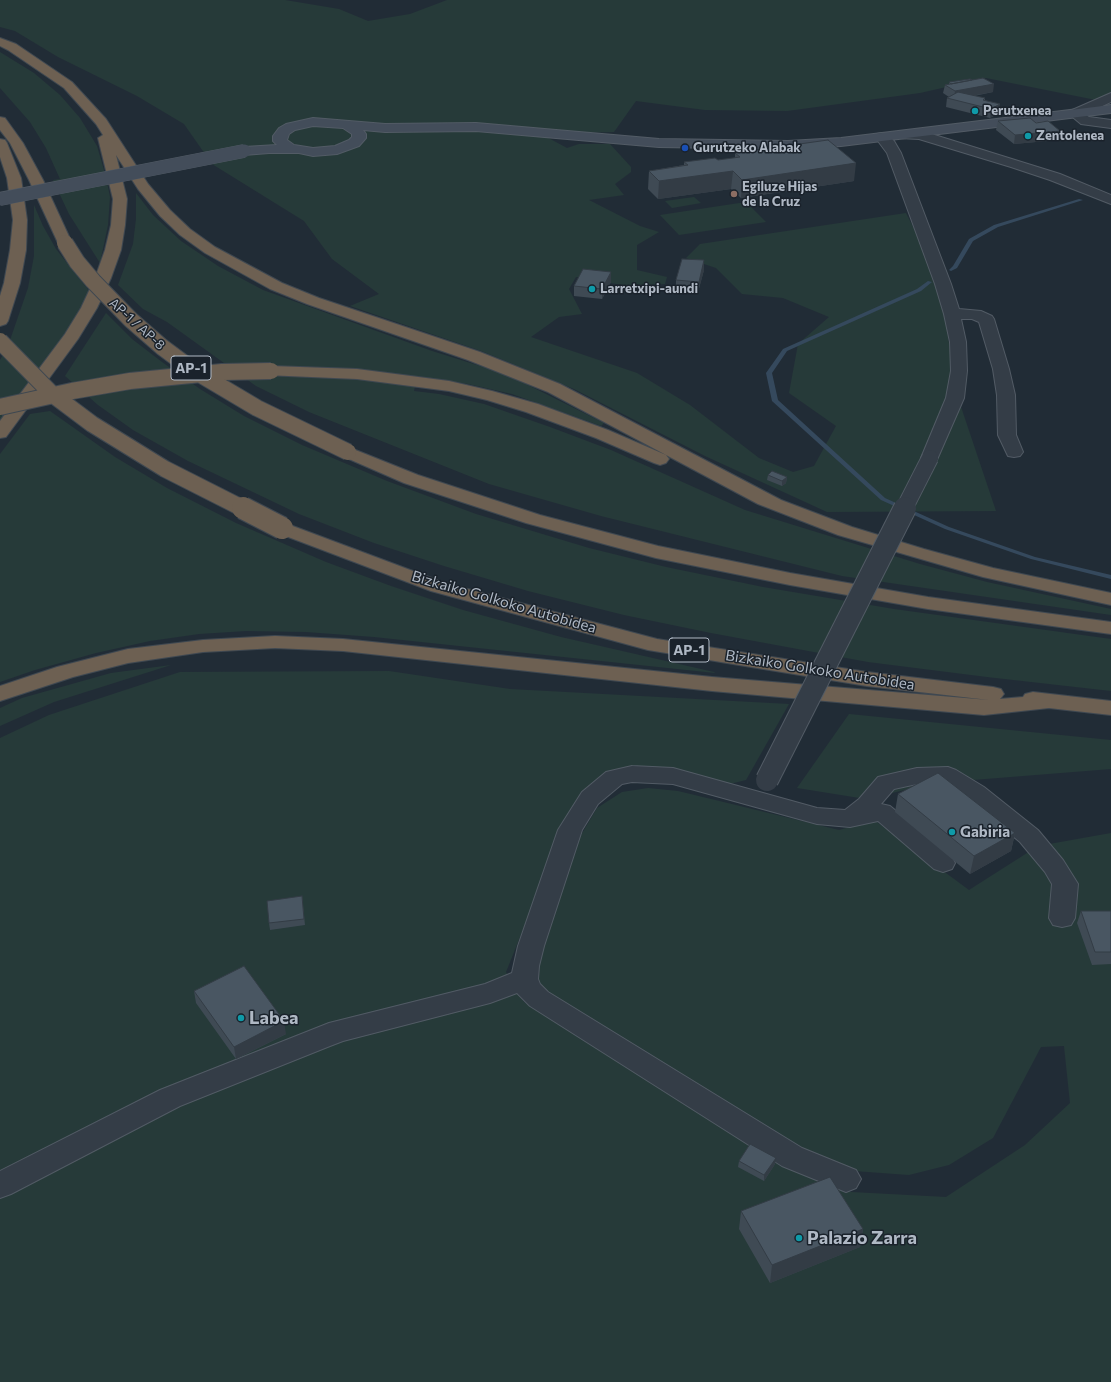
<!DOCTYPE html>
<style>
body{margin:0}
canvas{display:block;background:#212c36}
</style>
<canvas width="1111" height="1382"></canvas>
<script>
const ctx = document.querySelector('canvas').getContext('2d');
ctx.lineJoin = 'round';
function fillPath(path, color) {
  ctx.fillStyle = color;
  ctx.fill(path, 'evenodd');
}
function shape(rows) {
  const path = new Path2D();
  for (const r of rows) {
    path.moveTo(r[0], r[1]);
    for (let i = 2; i < r.length; i += 2) path.lineTo(r[i], r[i + 1]);
  }
  return path;
}
function strokePath(path, color, width, dash) {
  ctx.strokeStyle = color;
  ctx.lineWidth = width;
  ctx.lineCap = dash ? 'butt' : 'round';
  ctx.setLineDash(dash || []);
  ctx.stroke(path);
}
function write(font, color, halo, rows, align = 'center') {
  ctx.font = font + ' Commissioner,sans-serif';
  ctx.lineWidth = 3;
  ctx.setLineDash([]);
  ctx.textBaseline = 'middle';
  ctx.strokeStyle = halo;
  ctx.fillStyle = color;
  for (const [text, x, y, turn = 0] of rows) {
    ctx.save();
    ctx.translate(x, y);
    ctx.rotate((+turn || 0) * Math.PI / 180);
    ctx.textAlign = isNaN(turn) ? turn : align;
    if (halo) ctx.strokeText(text, 0, 0);
    ctx.fillText(text, 0, 0);
    ctx.restore();
  }
}
fillPath(shape([
 [0,0,285,0,339,9,368,21,410,14,447,0,1111,0,1111,103,986,78,920,93,787,111,705,110,636,101,614,132,541,134,567,148,579,144,610,144,631,167,631,172,615,184,624,195,589,200,640,226,659,232,637,245,637,270,667,277,665,284,628,286,576,277,569,289,582,314,559,317,531,337,637,373,690,405,759,458,793,472,814,466,836,426,789,393,798,344,829,317,783,298,742,294,716,268,686,258,700,244,906,213,940,280,956,392,996,511,827,512,705,456,574,389,481,351,350,306,379,294,332,259,304,221,212,164,184,124,137,96,58,57,15,31,0,27],
 [0,52,34,73,60,95,80,118,97,146,106,177,110,197,108,225,100,263,69,214,53,180,60,179,46,148,30,122,0,88],
 [136,193,153,215,181,241,218,266,263,290,432,351,493,370,526,384,604,423,601,426,512,394,468,384,417,376,414,391,439,394,484,404,550,427,611,450,745,510,920,564,987,582,1111,609,1111,615,842,576,601,516,489,484,309,412,256,386,167,322,143,309,118,285,133,244,136,219],
 [694,197,701,203,672,208,665,201],
 [746,202,766,222,679,235,660,215],
 [34,205,43,226,56,249,90,292,66,332,0,421,0,360,9,343,28,288,34,256],
 [106,313,132,339,162,362,200,389,244,416,302,445,387,481,476,514,589,548,666,567,763,587,894,609,1111,639,1111,691,987,677,868,662,711,633,624,615,528,591,444,566,374,543,299,514,188,461,133,430,98,405,65,376],
 [50,411,115,457,167,488,236,523,326,562,391,586,463,610,561,637,714,672,715,673,374,637,306,632,246,631,199,634,150,641,96,653,35,670,0,682,0,454,30,414],
 [171,665,54,702,0,726,0,708,22,698,111,673],
 [389,671,510,689,789,704,746,780,722,786,633,768,571,810,506,972,524,1002,769,1148,851,1192,946,1197,1025,1145,1070,1103,1064,1046,1041,1047,993,1138,949,1165,909,1175,854,1171,792,1144,558,1002,540,986,533,968,574,847,597,808,622,792,648,788,678,791,839,830,874,820,969,890,1038,846,1111,833,1111,1382,0,1382,0,738,49,715,180,672],
 [849,714,1111,740,1111,769,935,783,866,799,797,788]
]), '#263a39');
fillPath(shape([
 [1079,199,1083,200,998,227,973,241,957,268,951,271,949,270,953,266,969,239,994,225,1079,199],
 [928,281,932,282,921,291,787,351,772,373,778,400,885,498,949,527,1035,557,1111,575,1111,579,1031,559,945,529,881,500,772,401,766,373,783,349,917,289,928,281]
]), '#35495d');
const street = shape([
 [1111,93,1111,102,1085,114,1089,117,1111,120,1111,128,1081,124,1069,114,1070,111,1111,93],
 [904,131,925,132,1060,174,1111,195,1111,204,1050,180,1011,167,919,139,899,138,897,135,899,132,904,131],
 [882,133,887,134,894,141,901,153,951,284,959,309,981,311,992,316,994,319,1009,369,1015,395,1016,435,1023,452,1020,456,1014,457,1008,456,998,435,997,395,993,369,979,322,972,319,961,319,966,342,967,371,964,398,936,462,930,464,924,462,921,458,946,398,951,371,950,342,944,314,935,284,887,153,875,137,877,134,882,133],
 [632,766,673,768,817,808,845,810,859,799,878,777,917,768,948,767,956,770,984,787,1038,830,1063,860,1078,884,1075,918,1071,925,1062,927,1053,925,1049,918,1052,884,1045,872,1020,842,968,799,943,783,917,784,894,789,881,804,890,806,952,857,955,863,952,869,943,872,934,869,878,821,850,827,817,824,673,784,632,782,622,784,598,804,582,830,544,946,539,966,538,979,540,984,548,992,802,1148,856,1170,861,1179,856,1188,846,1192,782,1166,530,1006,517,993,490,1003,343,1041,330,1046,180,1106,11,1194,0,1198,0,1171,160,1090,329,1023,485,984,512,973,518,946,558,830,582,792,606,772,632,766]
]);
const secondary = shape([
 [1111,105,1111,113,841,146,788,149,659,147,476,131,385,132,363,130,366,134,366,138,359,146,337,154,313,156,299,153,269,153,244,155,239,154,237,151,239,148,244,147,277,145,273,141,273,136,279,128,286,124,313,118,385,124,476,123,659,139,788,141,841,138,1111,105],
 [313,126,343,128,352,134,352,137,349,140,335,146,313,148,294,145,287,140,289,134,295,130,313,126]
]);
const highway = shape([
 [0,38,16,44,72,82,106,119,148,184,170,210,190,229,215,247,282,283,319,298,480,352,560,384,781,500,852,527,924,549,993,568,1111,593,1111,605,983,577,838,535,758,504,548,392,468,360,307,304,270,289,205,253,180,235,160,216,138,189,116,155,127,199,125,225,121,250,111,278,97,308,78,339,6,437,0,438,0,421,65,334,81,308,95,278,105,250,111,225,113,199,98,138,103,135,96,124,64,88,8,50,0,46,0,38],
 [0,117,5,118,23,143,43,180,72,243,70,246,65,247,60,246,58,243,29,180,10,143,0,130,0,117],
 [0,139,5,140,7,143,21,178,27,220,26,250,20,283,8,321,6,324,0,326,0,296,4,283,10,250,13,220,7,178,0,157,0,139],
 [271,366,357,369,449,381,492,391,538,404,608,430,666,455,669,459,666,463,660,465,654,463,596,438,526,412,487,400,449,391,357,379,265,375,263,371,265,367,271,366],
 [348,447,418,475,540,515,658,546,790,573,928,597,1111,622,1111,634,928,609,790,585,656,558,526,523,404,483,342,456,339,452,342,448,348,447],
 [282,522,445,583,657,639,867,672,993,687,1001,689,1004,694,1000,699,1023,697,1025,694,1033,692,1111,701,1111,715,1049,708,984,715,712,691,343,651,275,648,203,652,128,663,73,677,0,701,0,686,57,667,128,649,203,640,275,636,343,639,712,677,989,700,867,686,648,650,431,591,275,532,272,528,275,524,282,522]
]);
strokePath(street, '#525b65', 2);
strokePath(secondary, '#525b65', 2);
strokePath(highway, '#3f4851', 2);
fillPath(street, '#343d47');
fillPath(secondary, '#434d5a');
fillPath(highway, '#6d6052');
const streetBridgeFar1 = shape([
 [904,509,930,458]
]);
const streetBridge = shape([
 [767,780,905,508]
]);
const secondaryBridge = shape([
 [0,199,244,151]
]);
const highwayBridgeFar1 = shape([
 [65,243,77,262,93,281,131,320,162,347,193,370,257,408,348,452],
 [0,341,52,394,92,424,165,469,244,509],
 [0,407,72,391,130,381,222,372,271,371]
]);
const highwayBridge = shape([
 [243,508,282,528]
]);
strokePath(streetBridgeFar1, '#525b65', 18, []);
strokePath(streetBridge, '#525b65', 24, []);
strokePath(secondaryBridge, '#525b65', 14, []);
strokePath(highwayBridgeFar1, '#3f4851', 18, []);
strokePath(highwayBridge, '#3f4851', 24, []);
strokePath(streetBridgeFar1, '#343d47', 16);
strokePath(streetBridge, '#343d47', 22);
strokePath(secondaryBridge, '#434d5a', 13);
strokePath(highwayBridgeFar1, '#6d6052', 16);
strokePath(highwayBridge, '#6d6052', 22);
fillPath(shape([
 [949,82,993,92,974,96,985,98,985,100,999,113,990,118,946,107,947,98,949,97,943,93,945,85,949,84],
 [998,121,1036,123,1060,131,1058,140,1014,144,996,130],
 [735,153,854,181,741,198,731,189,658,199,648,189,649,171,684,165,684,162,718,160,735,158],
 [704,270,698,292,676,290,676,280],
 [611,272,611,282,602,299,574,296,574,286],
 [768,475,787,477,786,483,782,486,767,480],
 [898,794,1015,833,1011,851,970,874,895,812],
 [302,896,305,925,270,930,269,923],
 [1081,911,1111,911,1111,964,1092,965,1077,923],
 [194,991,286,1034,236,1059,196,1003],
 [739,1161,775,1164,764,1181,738,1167],
 [741,1211,863,1229,860,1247,770,1283,739,1229]
]), '#3f4a54');
fillPath(shape([
 [994,84,993,92,954,99,955,91],
 [1000,104,999,113,990,118,991,109],
 [1060,131,1058,140,1014,144,1015,135],
 [856,163,854,181,741,198,742,180],
 [733,171,731,189,658,199,659,181],
 [704,260,704,270,698,292,699,282],
 [611,272,611,282,602,299,602,289],
 [787,477,786,483,782,486,782,481],
 [1015,833,1011,851,970,874,974,856],
 [284,1021,286,1034,236,1059,234,1047],
 [776,1158,775,1164,764,1181,764,1175],
 [863,1229,860,1247,770,1283,772,1265]
]), '#333c45');
const building = shape([
 [983,78,994,84,955,91,945,85,983,78],
 [970,79,972,80,951,84,949,82,970,79],
 [958,92,985,98,983,100,1000,104,991,109,947,98,958,92],
 [1030,118,1036,123,1048,121,1060,131,1015,135,998,121,1030,118],
 [828,140,856,163,742,180,733,171,659,181,649,171,688,165,684,162,715,158,718,160,740,157,735,153,828,140],
 [682,259,704,260,699,282,676,280,682,259],
 [583,269,611,272,602,289,574,286,583,269],
 [772,471,787,477,782,481,768,475,772,471],
 [938,773,1015,833,974,856,898,794,938,773],
 [302,896,304,919,269,923,267,901,302,896],
 [1081,911,1111,911,1111,952,1095,952,1081,911],
 [244,966,284,1021,234,1047,194,991,244,966],
 [750,1144,776,1158,764,1175,739,1161,750,1144],
 [830,1177,863,1229,772,1265,741,1211,830,1177]
]);
fillPath(building, '#495662');
strokePath(building, '#333c45', 1);
for (const [x, y, r, color] of [
 [975,111,4,"#0f9aa8"],
 [1028,136,4,"#0f9aa8"],
 [685,148,4,"#1a4fb4"],
 [734,194,4,"#8d6e63"],
 [592,289,4,"#0f9aa8"],
 [952,832,4,"#0f9aa8"],
 [241,1018,4,"#0f9aa8"],
 [799,1238,4,"#0f9aa8"]
]) {
  const dot = new Path2D();
  dot.arc(x, y, r, 0, 2 * Math.PI);
  ctx.fillStyle = color;
  ctx.fill(dot);
  strokePath(dot, '#1a222b', 1.5);
}
write('bold 13px', '#afb8c4', '#1a222b', [
 ["Perutxenea",983,111],
 ["Zentolenea",1036,136],
 ["Gurutzeko Alabak",693,148],
 ["Egiluze Hijas",742,187],
 ["de la Cruz",742,202],
 ["Larretxipi-aundi",600,289]
], 'left');
write('13px', '#afb8c4', '#1a222b', [
 ["AP-1 / AP-8",137,324,42]
]);
for (const [x, y, w] of [
 [191,368,40],
 [689,650,40]
]) {
  const box = new Path2D();
  box.roundRect(x - w / 2, y - 12, w, 24, 3);
  ctx.fillStyle = '#1a222b';
  ctx.fill(box);
  strokePath(box, '#afb8c4', 1);
}
write('bold 14px', '#afb8c4', null, [
 ["AP-1",191,368],
 ["AP-1",689,650]
]);
write('15px', '#afb8c4', '#1a222b', [
 ["Bizkaiko Golkoko Autobidea",504,602,16],
 ["Bizkaiko Golkoko Autobidea",820,670,9]
]);
write('bold 15px', '#afb8c4', '#1a222b', [
 ["Gabiria",960,832]
], 'left');
write('bold 18px', '#afb8c4', '#1a222b', [
 ["Labea",249,1018],
 ["Palazio Zarra",807,1238]
], 'left');
</script>
